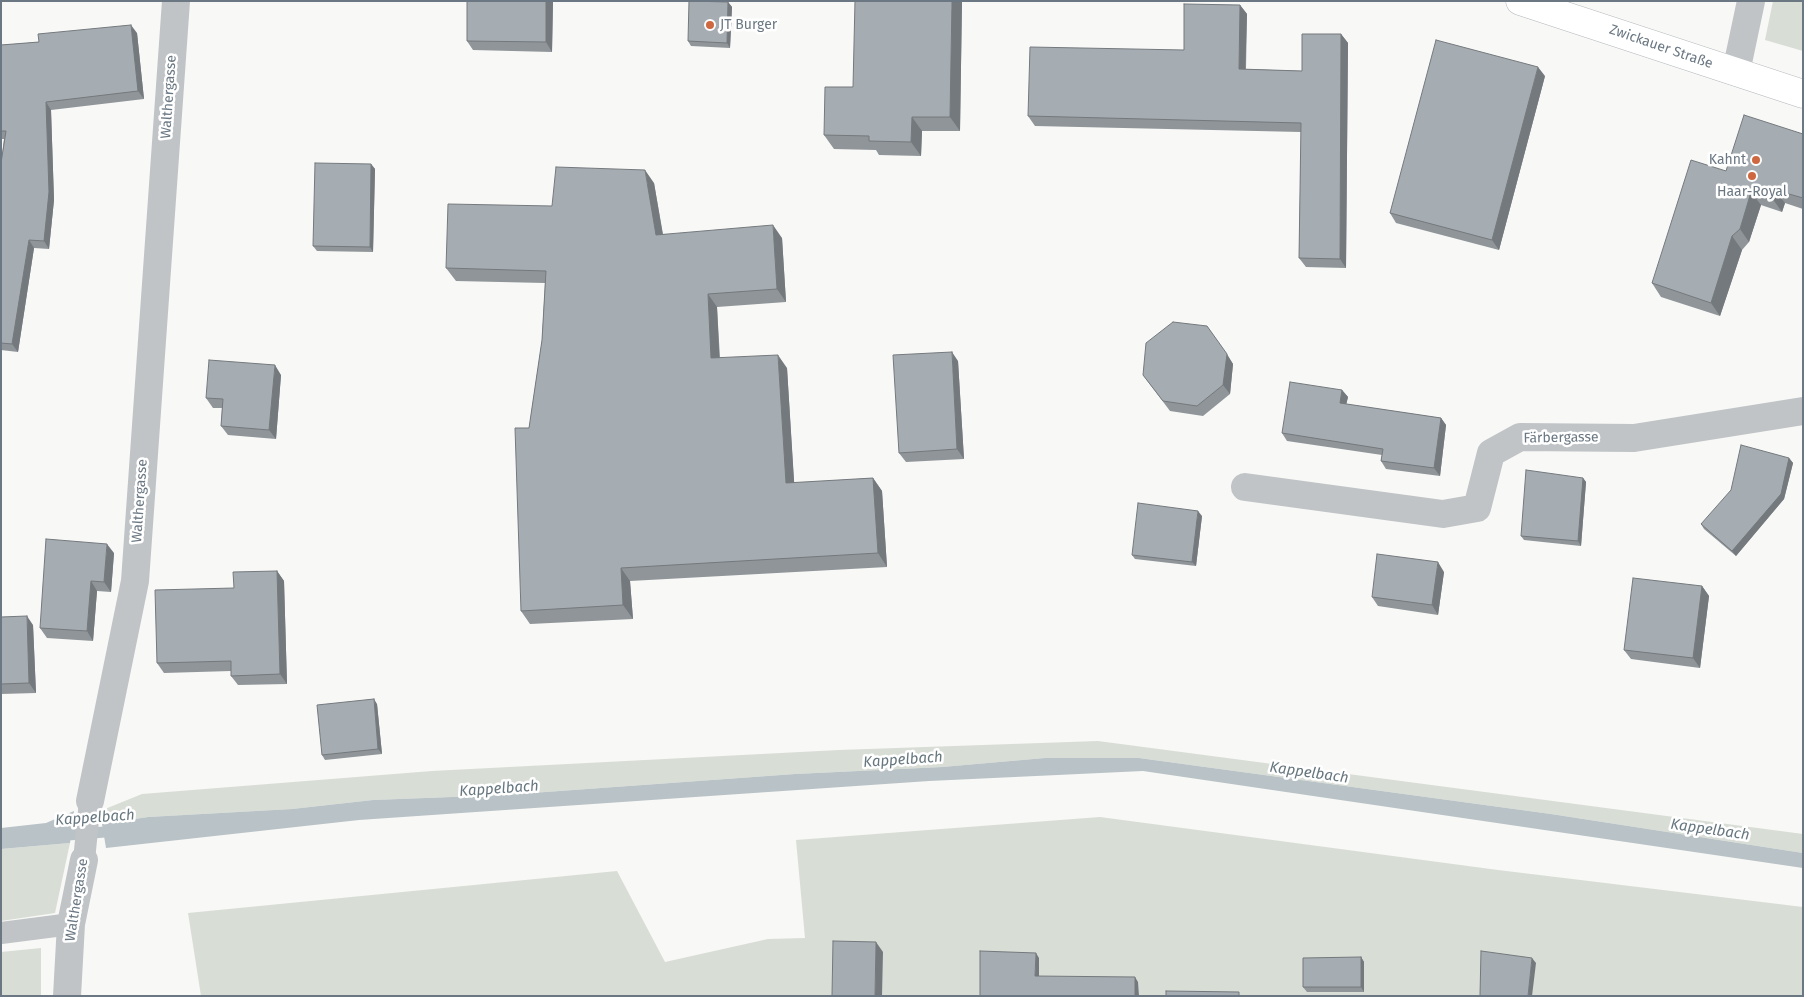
<!DOCTYPE html>
<meta charset="utf-8">
<style>
body{margin:0}
#map{position:relative;width:1804px;height:997px;overflow:hidden;background:#f8f8f6;font-family:"Fira Sans",sans-serif}
canvas{display:block}
.frame{position:absolute;inset:0;border:2px solid #6b7883;pointer-events:none}
</style>
<div id="map">
<canvas width="1804" height="997"></canvas>
<div class="frame"></div>
</div>
<script>
const ctx = document.querySelector('canvas').getContext('2d');
ctx.lineJoin = 'round';
function fillPath(path, color) {
  ctx.fillStyle = color;
  ctx.fill(path, 'evenodd');
}
function shape(rows) {
  const path = new Path2D();
  for (const r of rows) {
    path.moveTo(r[0], r[1]);
    for (let i = 2; i < r.length; i += 2) path.lineTo(r[i], r[i + 1]);
  }
  return path;
}
function strokePath(path, color, width, dash) {
  ctx.strokeStyle = color;
  ctx.lineWidth = width;
  ctx.lineCap = dash ? 'butt' : 'round';
  ctx.setLineDash(dash || []);
  ctx.stroke(path);
}
function write(font, color, halo, rows, align = 'center') {
  ctx.font = font + ' "Fira Sans",sans-serif';
  ctx.lineWidth = 5;
  ctx.setLineDash([]);
  ctx.textBaseline = 'middle';
  ctx.strokeStyle = halo;
  ctx.fillStyle = color;
  for (const [text, x, y, turn = 0] of rows) {
    ctx.save();
    ctx.translate(x, y);
    ctx.rotate((+turn || 0) * Math.PI / 180);
    ctx.textAlign = isNaN(turn) ? turn : align;
    if (halo) ctx.strokeText(text, 0, 0);
    ctx.fillText(text, 0, 0);
    ctx.restore();
  }
}
fillPath(shape([
 [1773,1,1803,1,1803,51,1765,40],
 [1098,741,1803,834,1803,853,1551,814,1139,758,1045,758,942,767,795,774,504,795,373,800,292,809,148,817,102,824,105,809,142,794,432,771,839,750],
 [1100,817,1498,870,1803,907,1803,996,201,996,188,913,617,871,665,962,768,939,805,938,796,840],
 [70,843,55,913,1,921,1,849],
 [41,948,41,996,1,996,1,952]
]), '#d8ddd6');
fillPath(shape([
 [1045,758,1139,758,1551,814,1803,853,1803,868,1143,771,929,781,359,820,106,848,102,824,148,817,292,809,373,800,504,795,795,774,942,767],
 [74,811,70,843,1,849,1,828,46,823]
]), '#b9c2c6');
strokePath(shape([
 [56,836,117,831]
]), '#b9c2c6', 11);
const secondary = shape([
 [1520,1,1803,94]
]);
strokePath(secondary, '#b3b7bb', 29);
strokePath(shape([
 [84,860,90,801],
 [1,933,71,924]
]), '#c0c4c7', 22);
strokePath(shape([
 [1736,72,1751,1],
 [1245,487,1443,514,1477,508,1491,453,1520,437,1634,438,1803,411],
 [90,801,135,581,176,1],
 [67,996,71,924,84,860]
]), '#c0c4c7', 28);
strokePath(secondary, '#fff', 28);
fillPath(shape([
 [553,1,552,52,473,50,467,41],
 [962,1,960,131,922,131,921,156,879,155,876,150,834,149,824,135,853,87],
 [728,2,732,7,730,48,691,46,688,41],
 [1240,5,1247,14,1246,69,1302,71,1341,34,1348,43,1346,268,1306,267,1299,258,1301,132,1035,126,1028,116,1184,50],
 [137,33,144,99,51,110,54,200,49,249,34,248,18,352,1,350,1,163,4,139,1,139,1,45,39,42],
 [1545,76,1499,250,1396,223,1390,213],
 [1803,134,1803,209,1785,203,1782,212,1761,205,1749,242,1742,250,1720,316,1661,297,1652,283,1726,171],
 [371,164,375,169,373,252,317,251,313,246],
 [654,183,663,234,782,238,786,302,717,307,720,358,787,368,794,483,873,478,882,491,887,567,630,581,633,619,530,624,521,611,529,428,542,340,545,283,456,281,446,268],
 [1207,326,1233,364,1230,394,1203,416,1170,411,1143,375],
 [958,361,964,459,906,462,899,453],
 [281,375,276,439,228,435,221,426,222,408,213,408,206,398],
 [1342,390,1348,397,1346,404,1441,418,1446,425,1440,476,1386,469,1381,461,1382,455,1287,441,1282,433],
 [1789,458,1793,463,1784,499,1736,556,1704,529,1701,524],
 [1583,478,1586,482,1581,546,1524,540,1521,536],
 [1202,516,1196,566,1135,559,1132,555],
 [114,553,111,592,97,591,93,641,47,638,40,628],
 [277,571,284,581,287,684,238,685,231,676,231,671,164,673,157,663,234,588],
 [1444,572,1438,615,1378,606,1372,597],
 [1702,586,1709,596,1700,668,1631,659,1624,650],
 [1,617,33,625,36,693,1,694],
 [377,704,382,754,325,760,322,755],
 [1361,957,1364,962,1364,992,1307,992,1303,987]
]), '#8f9599');
fillPath(shape([
 [546,1,553,1,552,52,546,42],
 [952,1,962,1,960,131,950,117],
 [728,2,732,7,730,48,727,43],
 [1240,5,1247,14,1245,78,1239,69],
 [131,25,137,33,144,99,138,91],
 [1341,34,1348,43,1346,268,1340,259],
 [1538,67,1545,76,1499,250,1492,240],
 [46,102,51,110,54,200,49,249,44,241],
 [912,117,922,131,921,156,911,142],
 [371,164,375,169,373,252,370,247],
 [645,170,654,183,665,248,656,235],
 [1775,190,1785,203,1782,212,1772,198],
 [1751,192,1761,205,1749,242,1740,229],
 [773,225,782,238,786,302,777,289],
 [1732,236,1742,250,1720,316,1711,303],
 [29,240,34,248,18,352,12,344],
 [708,294,717,307,720,371,711,358],
 [952,352,958,361,964,459,957,449],
 [1227,354,1233,364,1230,394,1223,385],
 [778,355,787,368,795,496,786,483],
 [275,365,281,375,276,439,269,430],
 [1342,390,1348,397,1345,410,1340,403],
 [1441,418,1446,425,1440,476,1434,468],
 [1789,458,1793,463,1784,499,1736,556,1732,551],
 [873,478,882,491,887,567,878,553],
 [1583,478,1586,482,1581,546,1578,541],
 [1198,511,1202,516,1196,566,1192,562],
 [107,544,114,553,111,592,104,582],
 [1438,562,1444,572,1438,615,1432,605],
 [621,568,630,581,633,619,623,605],
 [277,571,284,581,287,684,280,674],
 [91,581,97,591,93,641,87,631],
 [1702,586,1709,596,1700,668,1693,658],
 [27,616,33,625,36,693,29,683],
 [374,699,377,704,382,754,378,749],
 [876,942,883,952,882,996,875,996],
 [1036,953,1039,958,1039,981,1035,976],
 [1361,957,1364,962,1364,992,1361,987],
 [1532,958,1536,963,1532,996,1528,996],
 [1135,977,1138,982,1139,996,1135,996]
]), '#74797d');
const building = shape([
 [467,1,546,1,546,42,467,41,467,1],
 [689,1,728,2,727,43,688,41,689,1],
 [855,1,952,1,950,117,912,117,911,142,869,141,869,136,824,135,825,87,853,87,855,1],
 [1184,4,1240,5,1239,69,1302,71,1302,34,1341,34,1340,259,1299,258,1301,123,1028,116,1030,47,1184,50,1184,4],
 [131,25,138,91,46,102,49,192,44,241,29,240,12,344,1,343,1,163,6,131,1,131,1,45,39,42,38,34,131,25],
 [1436,40,1538,67,1492,240,1390,213,1436,40],
 [1744,115,1803,134,1803,198,1775,190,1772,198,1751,192,1740,229,1732,236,1711,303,1652,283,1691,160,1726,171,1744,115],
 [315,163,371,164,370,247,313,246,315,163],
 [556,167,645,170,656,235,773,225,777,289,708,294,711,358,778,355,786,483,873,478,878,553,621,568,623,605,521,611,515,428,529,428,542,340,546,271,446,268,448,204,552,206,556,167],
 [1173,322,1207,326,1227,354,1223,385,1197,406,1163,401,1143,375,1146,343,1173,322],
 [952,352,957,449,899,453,893,355,952,352],
 [209,360,275,365,269,430,221,426,223,399,206,398,209,360],
 [1290,382,1342,390,1340,403,1441,418,1434,468,1381,461,1383,449,1282,433,1290,382],
 [1741,445,1789,458,1781,494,1732,551,1701,524,1731,490,1741,445],
 [1526,470,1583,478,1578,541,1521,536,1526,470],
 [1138,503,1198,511,1192,562,1132,555,1138,503],
 [46,539,107,544,104,582,91,581,87,631,40,628,46,539],
 [1377,554,1438,562,1432,605,1372,597,1377,554],
 [277,571,280,674,231,676,231,661,157,663,155,590,234,588,233,572,277,571],
 [1633,578,1702,586,1693,658,1624,650,1633,578],
 [27,616,29,683,1,684,1,617,27,616],
 [374,699,378,749,322,755,317,705,374,699],
 [833,941,876,942,875,996,832,996,833,941],
 [980,951,1036,953,1035,976,1135,977,1135,996,980,996,980,951],
 [1481,951,1532,958,1528,996,1480,996,1481,951],
 [1361,957,1361,987,1303,987,1303,958,1361,957],
 [1166,991,1239,992,1239,996,1166,996,1166,991]
]);
fillPath(building, '#a6adb2');
strokePath(building, '#74797d', 1);
for (const [x, y, r, color] of [
 [710,25,5,"#cd6841"],
 [1756,160,5,"#cd6841"],
 [1752,176,5,"#cd6841"]
]) {
  const dot = new Path2D();
  dot.arc(x, y, r, 0, 2 * Math.PI);
  ctx.fillStyle = color;
  ctx.fill(dot);
  strokePath(dot, '#fff', 2);
}
write('14px', '#6b7883', '#fff', [
 ["JT Burger",720,25],
 ["Kahnt",1746,160,"right"],
 ["Haar-Royal",1752,192,"center"]
], 'left');
write('14px', '#6b7883', '#fff', [
 ["Zwickauer Straße",1661,47,19],
 ["Walthergasse",169,97,-86],
 ["Färbergasse",1561,438,-1],
 ["Walthergasse",140,501,-86],
 ["Walthergasse",77,900,-81]
]);
write('italic 15px', '#67777f', '#fff', [
 ["Kappelbach",903,760,-4],
 ["Kappelbach",1309,773,8],
 ["Kappelbach",499,789,-4],
 ["Kappelbach",95,818,-4],
 ["Kappelbach",1710,830,8]
]);
</script>
